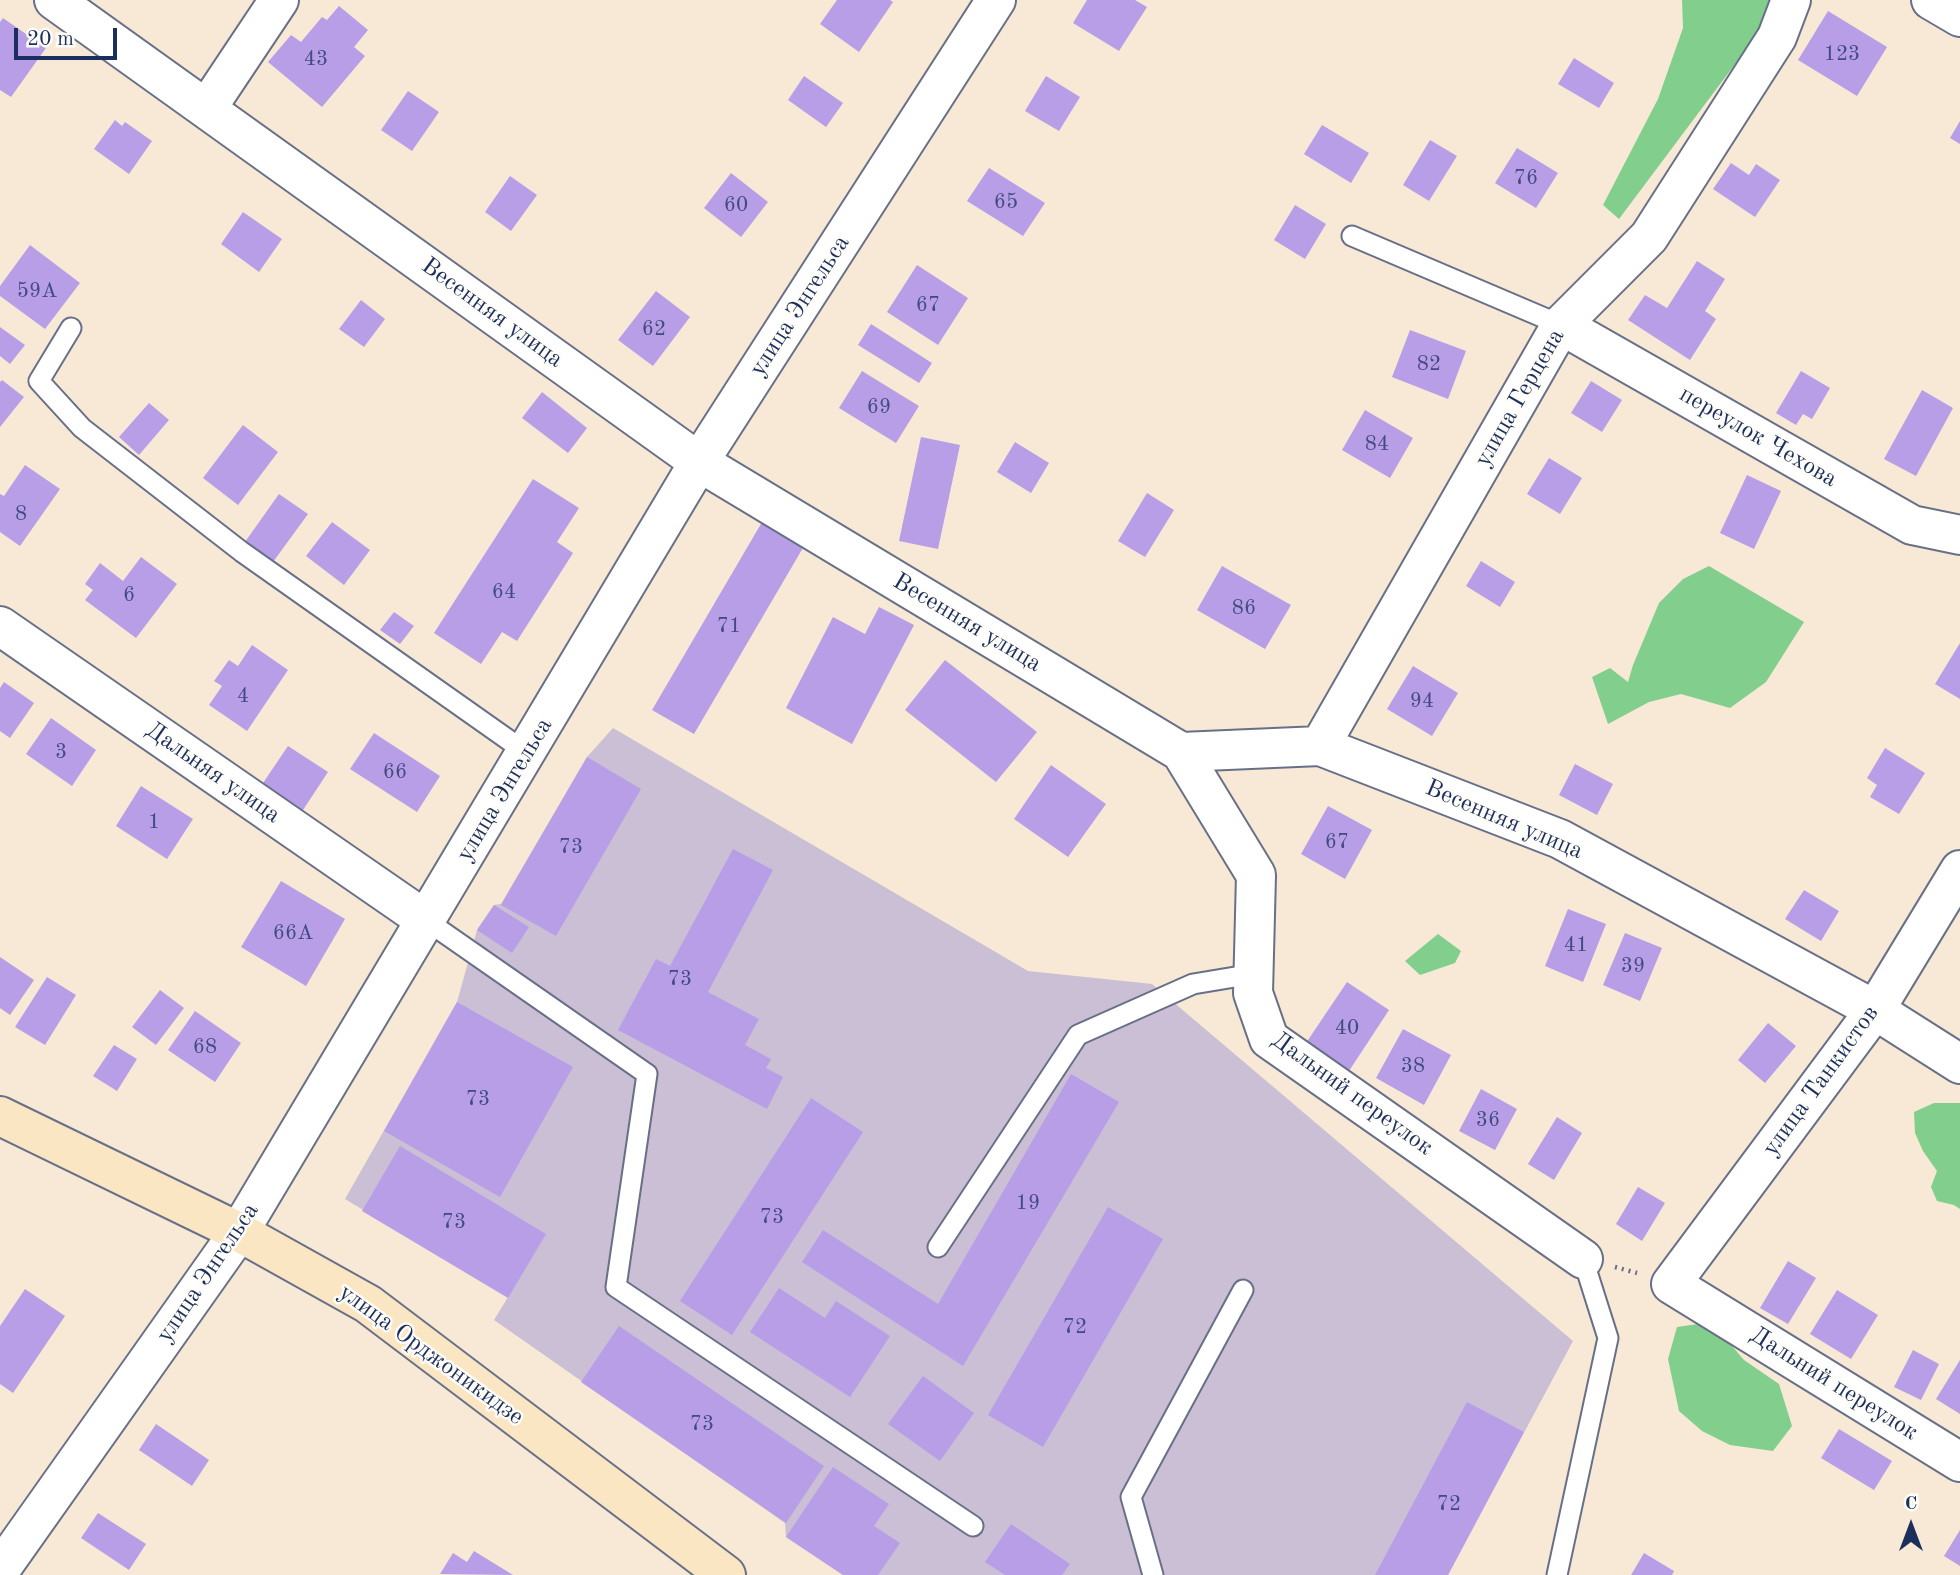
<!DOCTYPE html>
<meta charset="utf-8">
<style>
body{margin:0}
#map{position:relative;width:1960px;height:1575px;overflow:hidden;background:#f7e9d5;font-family:"Old Standard TT",serif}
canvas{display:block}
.north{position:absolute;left:1876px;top:1491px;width:70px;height:70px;-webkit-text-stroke:5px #fdfcf7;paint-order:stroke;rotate:0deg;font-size:19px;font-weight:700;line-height:28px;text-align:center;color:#1b2f5e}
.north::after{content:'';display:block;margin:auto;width:24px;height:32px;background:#1b2f5e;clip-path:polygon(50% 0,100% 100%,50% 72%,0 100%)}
.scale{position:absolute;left:14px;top:28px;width:103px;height:32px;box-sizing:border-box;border:4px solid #1b2f5e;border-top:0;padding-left:9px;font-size:21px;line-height:24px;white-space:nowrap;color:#1b2f5e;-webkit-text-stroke:5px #fdfcf7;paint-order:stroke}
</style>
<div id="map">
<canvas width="1960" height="1575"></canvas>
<div class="north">С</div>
<div class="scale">20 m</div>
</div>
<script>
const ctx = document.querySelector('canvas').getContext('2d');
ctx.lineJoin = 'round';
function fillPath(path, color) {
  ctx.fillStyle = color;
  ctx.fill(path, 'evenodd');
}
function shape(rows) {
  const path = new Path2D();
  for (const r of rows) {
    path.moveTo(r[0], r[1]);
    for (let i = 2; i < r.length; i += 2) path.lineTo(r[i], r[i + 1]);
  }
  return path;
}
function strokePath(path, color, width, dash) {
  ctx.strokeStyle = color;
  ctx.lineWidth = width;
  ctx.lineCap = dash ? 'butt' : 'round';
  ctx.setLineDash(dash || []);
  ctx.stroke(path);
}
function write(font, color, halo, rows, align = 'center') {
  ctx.font = font + ' "Old Standard TT",serif';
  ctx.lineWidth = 5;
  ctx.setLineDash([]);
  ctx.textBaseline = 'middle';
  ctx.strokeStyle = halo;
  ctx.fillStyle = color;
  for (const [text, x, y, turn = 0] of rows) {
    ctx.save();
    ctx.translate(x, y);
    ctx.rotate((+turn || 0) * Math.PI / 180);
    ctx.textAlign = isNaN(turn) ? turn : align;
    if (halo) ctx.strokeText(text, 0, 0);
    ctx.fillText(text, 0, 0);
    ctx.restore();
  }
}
fillPath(shape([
 [613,728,1028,971,1152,984,1573,1341,1448,1575,843,1575,786,1537,785,1523,494,1320,508,1297,345,1199,457,1002,477,930,494,905,501,904,587,757]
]), '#cbbfd6');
fillPath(shape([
 [1682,0,1780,0,1780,4,1619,219,1603,205,1658,99,1683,28],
 [1709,566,1804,622,1766,682,1730,708,1681,694,1649,702,1608,724,1592,677,1610,668,1628,682,1633,665,1659,603,1683,579],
 [1438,934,1461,951,1455,963,1420,975,1405,961],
 [1934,1103,1960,1103,1960,1209,1954,1205,1937,1201,1931,1187,1937,1171,1923,1151,1915,1133,1914,1112],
 [1698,1324,1720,1332,1744,1360,1779,1384,1792,1426,1773,1451,1730,1445,1702,1431,1679,1411,1668,1359,1677,1327]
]), '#82ce8d');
fillPath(shape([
 [837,0,890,0,893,2,859,52,820,24],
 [1087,0,1135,0,1147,7,1119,51,1073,23],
 [339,6,368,30,354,47,365,56,322,107,268,62,291,35,301,42,322,17,327,20],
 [1828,11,1887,47,1857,96,1798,60],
 [3,18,46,48,11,97,0,90,0,22],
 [1574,58,1614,83,1599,108,1558,84],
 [804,76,843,103,826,127,788,100],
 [1046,76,1080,97,1059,131,1025,111],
 [408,91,439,112,412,151,381,130],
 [115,120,122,126,125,122,152,141,129,174,94,149],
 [1960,121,1960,144,1950,138],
 [1322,125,1369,153,1351,183,1304,154],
 [1430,140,1457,156,1429,201,1403,185],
 [1517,148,1558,173,1536,208,1495,183],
 [1731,163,1749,175,1756,164,1780,180,1755,217,1713,189],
 [989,168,1045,203,1023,236,967,201],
 [731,173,768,202,741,237,704,208],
 [510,176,537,195,511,231,485,212],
 [1295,205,1326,224,1305,259,1274,240],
 [243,212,282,239,259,272,221,244],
 [30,245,80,283,45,329,0,296,0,286],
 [1697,261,1725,279,1705,311,1716,319,1690,360,1628,320,1645,295,1667,308],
 [917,265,968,298,938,345,887,312],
 [656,291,690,317,653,366,618,340],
 [361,300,385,319,364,347,339,329],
 [871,324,932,363,919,383,858,345],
 [0,327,25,345,10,364,0,356],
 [1410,330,1466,351,1448,399,1392,377],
 [862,371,919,406,896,443,839,408],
 [1801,371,1830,388,1812,419,1803,414,1796,425,1776,413],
 [2,380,24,397,0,427,0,382],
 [1591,381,1622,400,1602,432,1571,413],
 [1922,390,1953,408,1916,476,1884,459],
 [542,392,587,428,568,453,522,418],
 [149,403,169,420,139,455,119,437],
 [1365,410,1413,438,1390,478,1342,450],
 [243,425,278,452,238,505,203,478],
 [921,437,960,445,938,549,899,541],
 [1015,442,1049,463,1031,493,997,472],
 [1549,458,1582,478,1560,514,1527,494],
 [25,465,60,489,20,546,0,532,0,494,4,496],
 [1747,475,1781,491,1754,549,1720,533],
 [533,479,579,508,557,542,573,553,517,641,502,632,481,664,434,633],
 [1147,493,1174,510,1145,557,1118,541],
 [279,494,308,514,273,562,245,542],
 [765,517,807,541,694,734,652,710],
 [332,522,370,550,344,585,306,556],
 [141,557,177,584,136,638,85,600,93,590,85,584,100,563,123,581],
 [1481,561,1515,582,1500,607,1466,586],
 [1222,566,1291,605,1265,649,1197,610],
 [879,607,914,625,852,744,786,708,833,617,865,634],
 [394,612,414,626,400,644,380,630],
 [1960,643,1960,699,1935,684],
 [252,645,288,670,247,731,209,705,222,686,214,681,229,660,238,666],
 [945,660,1037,732,996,782,905,710],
 [1413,666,1458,693,1432,736,1387,709],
 [4,682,34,703,10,738,0,731,0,688],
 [51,718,96,750,72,786,26,754],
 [374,733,440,776,417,812,350,769],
 [288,746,328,772,301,813,261,786],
 [1885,748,1925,773,1899,814,1870,797,1877,785,1867,778],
 [587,757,641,789,556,936,501,905],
 [1575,764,1613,784,1597,815,1559,795],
 [1051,765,1106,804,1068,857,1014,819],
 [141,786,193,819,167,859,116,826],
 [1328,806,1372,830,1345,879,1301,854],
 [733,849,773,870,708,992,759,1019,745,1045,771,1059,766,1068,783,1077,767,1109,618,1030,656,959,670,966],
 [281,881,345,919,306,986,241,947],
 [1804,890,1839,911,1821,941,1785,919],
 [494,905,529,927,512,953,477,930],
 [1568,909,1606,924,1583,982,1545,966],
 [1625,933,1662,948,1640,1001,1603,985],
 [0,957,34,980,10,1015,0,1008],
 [47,977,76,995,45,1045,15,1027],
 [1347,982,1389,1010,1347,1074,1304,1046],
 [160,990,184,1008,156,1045,132,1027],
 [457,1002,573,1067,500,1197,384,1131],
 [195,1011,241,1043,215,1082,168,1050],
 [1768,1023,1796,1046,1765,1083,1738,1060],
 [1403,1029,1451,1055,1424,1105,1376,1078],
 [114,1045,137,1059,117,1091,93,1076],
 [1071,1074,1119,1102,963,1366,802,1262,823,1230,938,1304],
 [1481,1089,1517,1109,1495,1150,1459,1131],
 [811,1098,863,1132,732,1335,680,1301],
 [1557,1117,1582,1133,1554,1180,1528,1164],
 [400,1146,546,1234,508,1298,362,1211],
 [1638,1187,1665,1203,1642,1241,1616,1224],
 [1108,1207,1163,1239,1043,1447,988,1415],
 [1788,1261,1816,1278,1788,1324,1760,1308],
 [779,1288,825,1318,836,1301,890,1336,850,1397,750,1332],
 [25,1289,65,1316,13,1393,0,1384,0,1326],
 [1837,1290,1878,1315,1851,1359,1810,1334],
 [619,1326,824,1466,786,1523,581,1382],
 [1913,1350,1939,1364,1921,1400,1894,1387],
 [1960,1360,1960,1414,1936,1399],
 [923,1376,974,1413,940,1461,888,1424],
 [1467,1402,1524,1432,1448,1575,1375,1575],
 [156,1424,209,1460,192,1486,139,1450],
 [1839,1429,1892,1461,1874,1490,1821,1458],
 [833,1467,889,1504,874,1526,900,1543,878,1575,843,1575,786,1537],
 [98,1513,146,1544,129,1570,81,1538],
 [1011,1524,1070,1564,1062,1575,1005,1575,985,1562],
 [1960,1530,1960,1566,1944,1556],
 [474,1551,513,1575,440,1574,453,1553,467,1562],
 [1644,1553,1674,1571,1672,1575,1631,1575]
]), '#b79ee7');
const service = shape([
 [1352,236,1561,325],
 [71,328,39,381,82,428,242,552,527,753],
 [427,921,647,1074,616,1287,973,1526],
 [938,1247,1078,1035,1193,984,1253,974],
 [1153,1575,1131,1497,1243,1290],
 [1557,1575,1608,1338,1583,1259]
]);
const minor = shape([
 [54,0,699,462,1181,752,1320,746,1560,839,1875,1010,1960,1064],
 [1931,0,1960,17],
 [207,108,279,0],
 [1561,325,1912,525,1960,535],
 [0,626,427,921],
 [1320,746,1561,325,1649,237,1777,37,1791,0],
 [1181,752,1256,875,1253,993,1269,1039,1583,1259],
 [1960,870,1875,1010,1671,1284,1960,1462],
 [0,1570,239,1232,699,462,996,0]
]);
const secondary = shape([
 [0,1116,239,1232,368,1304,726,1575]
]);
strokePath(service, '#687088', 23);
strokePath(minor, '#687088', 42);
strokePath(secondary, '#687088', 42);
strokePath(shape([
 [1615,1267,1637,1273]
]), '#687088', 4.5, [2, 5]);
strokePath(service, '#fff', 19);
strokePath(minor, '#fff', 38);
strokePath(secondary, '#fbe6c4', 38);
write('21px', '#424b80', null, [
 ["123",1842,54],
 ["43",316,59],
 ["76",1526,178],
 ["65",1006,202],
 ["60",736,205],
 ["59А",37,291],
 ["67",928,305],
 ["62",654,329],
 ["82",1429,364],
 ["69",879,407],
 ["84",1377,444],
 ["8",21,514],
 ["64",504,592],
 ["6",129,595],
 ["86",1244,608],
 ["71",729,626],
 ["4",243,696],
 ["94",1422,701],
 ["3",61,752],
 ["66",395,772],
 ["1",154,822],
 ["67",1337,842],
 ["73",571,847],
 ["66А",293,933],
 ["41",1576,945],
 ["39",1633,966],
 ["73",680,979],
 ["40",1347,1028],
 ["68",205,1047],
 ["38",1413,1066],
 ["73",478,1099],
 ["36",1488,1120],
 ["19",1028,1203],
 ["73",772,1217],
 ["73",454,1222],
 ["72",1075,1327],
 ["73",702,1424],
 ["72",1449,1504]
]);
write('24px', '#1b2f5e', '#fdfcf7', [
 ["улица Энгельса",800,306,-57],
 ["Весенняя улица",492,313,36],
 ["улица Герцена",1520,398,-60],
 ["переулок Чехова",1758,437,30],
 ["Весенняя улица",967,623,31],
 ["Дальняя улица",213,773,35],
 ["улица Энгельса",505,790,-59],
 ["Весенняя улица",1504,820,23],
 ["улица Танкистов",1821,1081,-54],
 ["Дальний переулок",1352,1094,36],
 ["улица Энгельса",208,1273,-56],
 ["улица Орджоникидзе",431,1355,36],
 ["Дальний переулок",1834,1384,32]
]);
</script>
